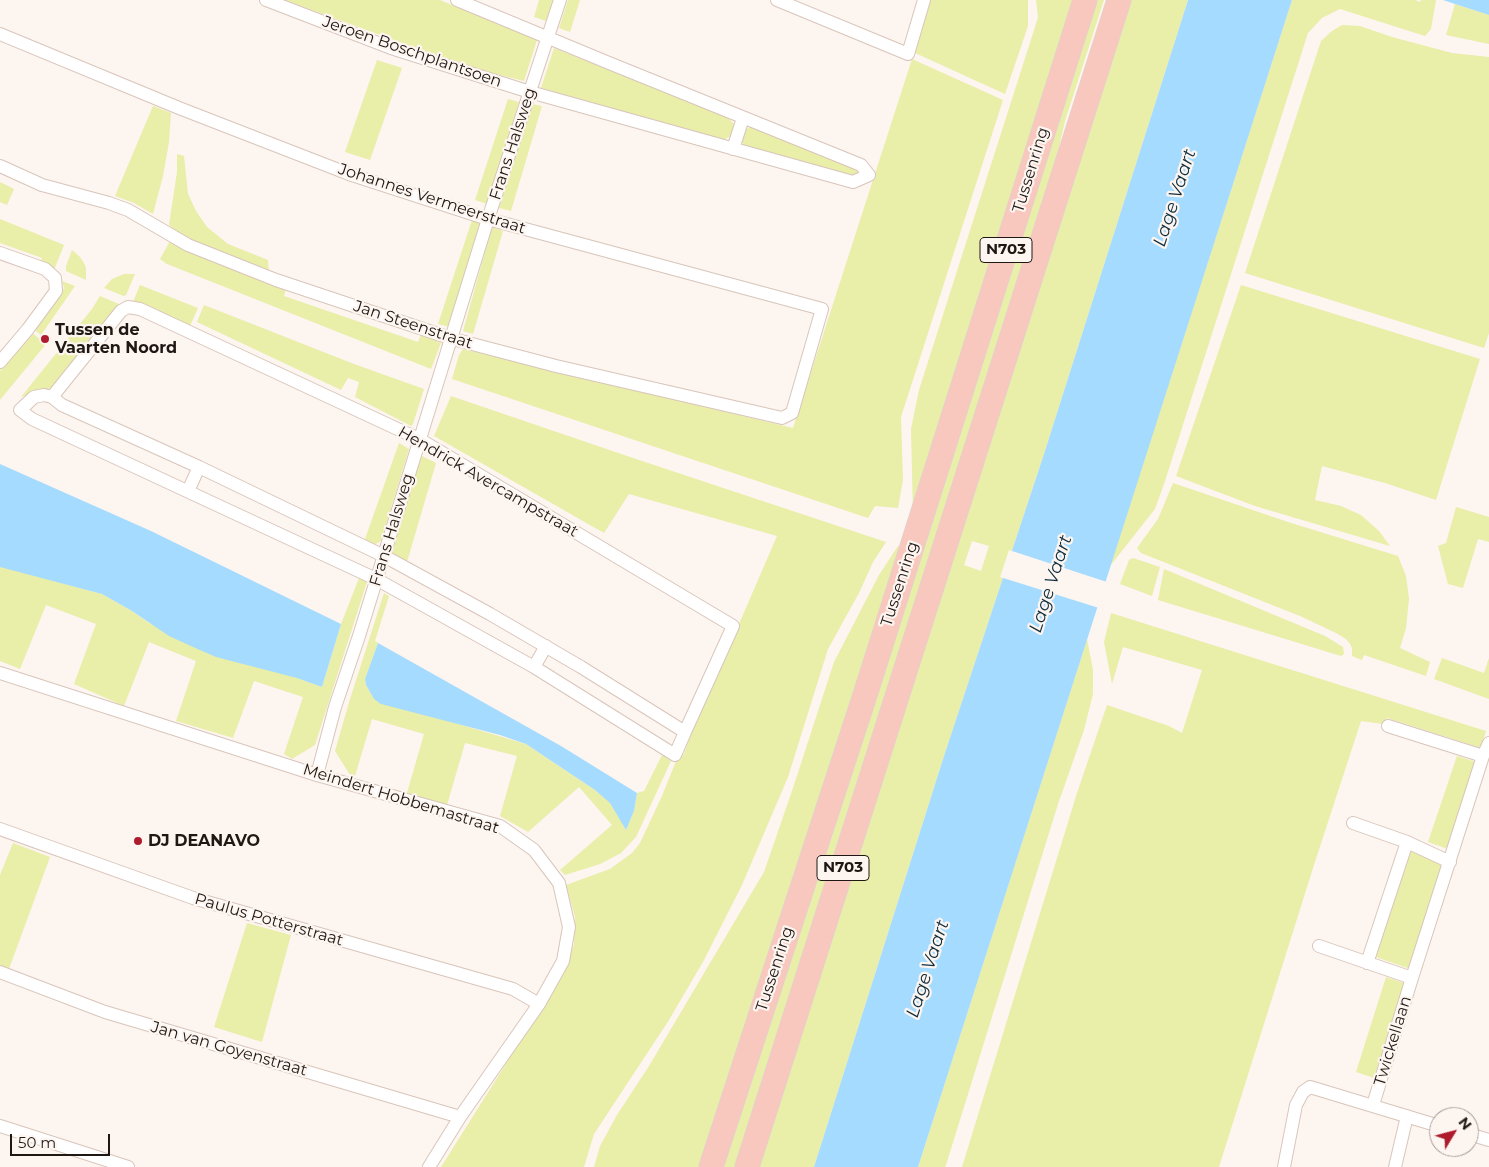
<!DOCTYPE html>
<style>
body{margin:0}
#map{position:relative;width:1489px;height:1167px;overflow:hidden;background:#fdf5f0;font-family:Montserrat,sans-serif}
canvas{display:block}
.north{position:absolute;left:1429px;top:1107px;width:50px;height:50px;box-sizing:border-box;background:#fdf5f0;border:1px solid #a49c98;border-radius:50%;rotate:53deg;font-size:14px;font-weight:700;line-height:20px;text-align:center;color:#1f1714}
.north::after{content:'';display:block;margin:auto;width:18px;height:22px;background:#ae1b2c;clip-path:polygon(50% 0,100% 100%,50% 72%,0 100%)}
.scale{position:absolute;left:10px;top:1134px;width:100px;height:22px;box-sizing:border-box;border:2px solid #1f1714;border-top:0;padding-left:6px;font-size:15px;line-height:18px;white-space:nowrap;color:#1f1714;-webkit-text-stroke:4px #fdf5f0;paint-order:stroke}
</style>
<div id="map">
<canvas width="1489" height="1167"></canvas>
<div class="north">N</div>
<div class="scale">50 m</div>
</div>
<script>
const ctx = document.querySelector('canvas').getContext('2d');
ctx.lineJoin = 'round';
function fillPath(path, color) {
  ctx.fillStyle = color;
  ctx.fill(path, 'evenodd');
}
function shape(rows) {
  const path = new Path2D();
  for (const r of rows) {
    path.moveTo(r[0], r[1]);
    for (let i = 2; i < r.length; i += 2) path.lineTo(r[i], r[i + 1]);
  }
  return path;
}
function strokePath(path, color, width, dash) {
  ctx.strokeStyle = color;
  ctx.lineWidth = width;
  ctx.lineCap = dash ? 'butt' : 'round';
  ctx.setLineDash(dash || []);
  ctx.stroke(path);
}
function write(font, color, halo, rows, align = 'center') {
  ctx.font = font + ' Montserrat,sans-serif';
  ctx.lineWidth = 4.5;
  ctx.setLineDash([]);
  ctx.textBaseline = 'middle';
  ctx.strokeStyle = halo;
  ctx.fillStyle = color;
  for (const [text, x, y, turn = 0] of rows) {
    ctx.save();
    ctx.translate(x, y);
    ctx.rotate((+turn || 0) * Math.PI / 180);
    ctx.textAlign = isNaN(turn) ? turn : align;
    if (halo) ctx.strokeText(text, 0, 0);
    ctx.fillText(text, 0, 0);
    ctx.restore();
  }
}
fillPath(shape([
 [284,0,440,0,537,40,524,81,471,68],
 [539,0,553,0,546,21,534,17],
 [568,0,580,0,570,32,559,28],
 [929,0,1028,0,1028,26,1005,94,913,52],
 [1036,0,1077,0,913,514,911,429,919,390,1035,27,1038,17],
 [1092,0,1104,0,1065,121,1040,231,738,1167,721,1167],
 [1129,0,1188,0,1044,454,944,756,814,1167,755,1167],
 [972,541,989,546,981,571,964,565],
 [1292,0,1415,0,1420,2,1421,0,1436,0,1431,29,1425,36,1340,9,1322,18,1308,33,1165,481,1155,509,1110,566],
 [1455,4,1489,15,1489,44,1446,35],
 [1342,25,1360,26,1392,37,1452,53,1489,57,1489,333,1484,348,1245,273,1321,41,1332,31],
 [554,48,728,118,734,124,731,136,723,140,541,88],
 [912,59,1003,100,901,417,903,480,898,508,875,506,868,518,452,379,459,355,463,349,793,428],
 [377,60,402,68,370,160,345,152],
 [508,99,519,102,487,204,475,200],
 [532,104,542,106,511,211,499,208],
 [153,106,171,113,169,142,163,176,153,214,134,203,115,196],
 [753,125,861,170,858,175,851,176,746,149,742,142,745,130],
 [177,154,184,156,188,194,196,211,207,227,228,244,268,260,269,272,185,239,169,225,177,172],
 [0,182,14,189,7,205,0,202],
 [0,219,64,245,54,270,40,262,42,258,0,243],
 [472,220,482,223,450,327,438,324],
 [492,227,503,231,473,334,463,331],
 [170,241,286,289,284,296,418,342,421,334,441,343,431,369,167,264,160,259],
 [72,250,80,257,84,263,86,268,86,280,66,271,66,266],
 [124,274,135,274,126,295,124,296,104,288,112,279],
 [62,281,75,286,41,335,33,329,61,294,64,288],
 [140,285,198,308,190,326,133,302],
 [1241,285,1480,359,1436,500,1385,483,1322,466,1315,500,1341,506,1361,515,1379,531,1390,546,1255,506,1176,476],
 [100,296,121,305,54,387,21,397,92,309],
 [204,305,354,364,424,389,413,424,411,426,355,397,359,382,348,378,341,390,197,322],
 [31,332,46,344,0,400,0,372,1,368],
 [451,396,636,459,886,542,873,562,859,593,828,649,788,777,742,885,704,960,669,1020,594,1134,584,1167,441,1167,565,970,574,944,575,917,566,885,610,869,632,853,640,843,662,796,676,761,684,754,693,727,711,691,725,649,740,627,739,624,777,536,629,494,604,533,434,436],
 [399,443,409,449,381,541,374,545,365,539],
 [420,455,436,463,407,562,392,554],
 [1173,483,1288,522,1398,556,1406,576,1409,599,1406,628,1400,648,1430,662,1426,676,1364,655,1362,660,1352,656,1352,648,1350,644,1346,639,1336,633,1300,616,1141,553,1137,548,1158,519],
 [1456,507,1489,517,1489,542,1478,539,1463,588,1448,584,1438,546,1446,543],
 [898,546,902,547,705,1167,594,1167,600,1146,617,1115,649,1066,764,872,793,788,834,662,879,575],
 [1133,558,1160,567,1152,596,1120,584,1129,560],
 [0,566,102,594,132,611,149,623,322,687,341,624,359,578,367,582,315,745,292,759,284,754,303,697,254,681,233,738,176,721,196,661,149,642,124,706,74,684,96,624,46,605,20,669,0,661],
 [1164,569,1325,636,1343,647,1344,654,1341,656,1158,600],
 [384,593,389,596,375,641,378,643,365,679,366,685,374,699,526,744,595,790,611,803,626,830,634,811,637,793,644,791,662,755,671,761,636,837,621,853,600,864,565,875,560,870,612,825,579,787,528,832,500,816,517,756,465,743,447,805,407,793,424,734,372,719,355,776,350,775,335,751,350,699],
 [1111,613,1486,731,1481,748,1387,718,1383,724,1361,721,1313,868,1219,1167,962,1167,1077,793,1107,705,1169,726,1182,733,1202,670,1123,647,1112,684,1104,642],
 [1087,639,1093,670,1093,694,1084,730,1058,804,946,1165,945,1167,918,1167],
 [1442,658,1484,673,1489,658,1489,699,1434,679],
 [1457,756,1476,762,1448,849,1428,842],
 [13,843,50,857,9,969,0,966,0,875],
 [1409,851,1445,861,1410,969,1376,957],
 [247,923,291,935,262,1042,214,1027],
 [1386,977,1404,983,1374,1078,1356,1072]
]), '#e9eea9');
fillPath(shape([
 [1188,0,1292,0,918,1167,814,1167,944,756,1044,454],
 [1443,0,1489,0,1489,15,1455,4],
 [0,464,151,531,341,624,322,687,297,678,216,657,193,647,169,636,132,611,102,594,0,567],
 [378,643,561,746,637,793,634,811,626,830,610,803,595,790,526,744,500,735,381,704,374,699,366,685,365,679]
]), '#a5dbfe');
fillPath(shape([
 [1009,550,1107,582,1099,608,1000,577]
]), '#fdf5f0');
const street = shape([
 [266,0,391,48,530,92,853,182,869,175,861,165,609,63,457,0],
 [777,0,908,54,924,0],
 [0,34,179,108,349,174,488,219,822,309,792,413,782,418,556,366,453,339,276,280,188,245,128,210,109,203,42,185,0,166],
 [733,149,743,118],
 [0,253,45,269,55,278,56,291,28,329,0,362],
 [44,395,52,397,62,405,199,467,384,556,490,614,581,667,685,732,675,755,534,667,376,579,32,419,20,410,34,397,44,395],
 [52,397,121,311,128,307,140,309,419,439,733,626,685,732],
 [188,491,199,467],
 [534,667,546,646],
 [0,673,317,775,500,826,534,850,559,883,569,927,563,961,539,1004,460,1117,429,1167],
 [1388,726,1483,756],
 [317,775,335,707,359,636,488,219,560,0],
 [1353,823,1407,842,1450,862],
 [0,829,193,898,513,989,539,1004],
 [1319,946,1412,978],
 [1367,963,1407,842],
 [0,972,105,1012,460,1117],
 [1373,1105,1412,978,1483,756,1489,743],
 [0,1126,128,1167],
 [1469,1134,1489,1140],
 [1284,1167,1296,1105,1303,1092,1310,1087,1439,1126],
 [1395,1167,1407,1116]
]);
const highway = shape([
 [711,1167,865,695,1085,0],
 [747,1167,1119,0]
]);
strokePath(street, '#d9c5ba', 14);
strokePath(highway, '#d7d5d5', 25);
strokePath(street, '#fff', 12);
strokePath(highway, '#f8c8bf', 24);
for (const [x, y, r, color] of [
 [45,339,5,"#ae1b2c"],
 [138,841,5,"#ae1b2c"]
]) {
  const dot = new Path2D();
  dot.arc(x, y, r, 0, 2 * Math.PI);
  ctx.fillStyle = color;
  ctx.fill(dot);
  strokePath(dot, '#fdf5f0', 2);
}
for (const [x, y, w] of [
 [1006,250,52],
 [843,868,52]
]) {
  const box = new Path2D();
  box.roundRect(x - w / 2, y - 12.5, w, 25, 4);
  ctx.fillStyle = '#fdf5f0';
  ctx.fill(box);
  strokePath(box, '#1f1714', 1);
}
write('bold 15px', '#1f1714', null, [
 ["N703",1006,250],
 ["N703",843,868]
]);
write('16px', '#1f1714', '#fdf5f0', [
 ["Jeroen Boschplantsoen",412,52,19],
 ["Frans Halsweg",513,144,-72],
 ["Tussenring",1031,170,-73],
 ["Johannes Vermeerstraat",432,199,18],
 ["Jan Steenstraat",413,325,18],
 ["Hendrick Avercampstraat",488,482,30],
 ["Frans Halsweg",392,530,-73],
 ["Tussenring",900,584,-72],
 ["Meindert Hobbemastraat",401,799,17],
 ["Paulus Potterstraat",269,920,16],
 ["Tussenring",775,969,-72],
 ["Twickellaan",1393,1041,-73],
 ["Jan van Goyenstraat",229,1049,16]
]);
write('bold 16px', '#1f1714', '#fdf5f0', [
 ["Tussen de",55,330],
 ["Vaarten Noord",55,348],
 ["DJ DEANAVO",148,841]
], 'left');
write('italic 18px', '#0e2d3e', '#fdf5f0', [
 ["Lage Vaart",1175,198,-72],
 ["Lage Vaart",1051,584,-72],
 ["Lage Vaart",928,969,-72]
]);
</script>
